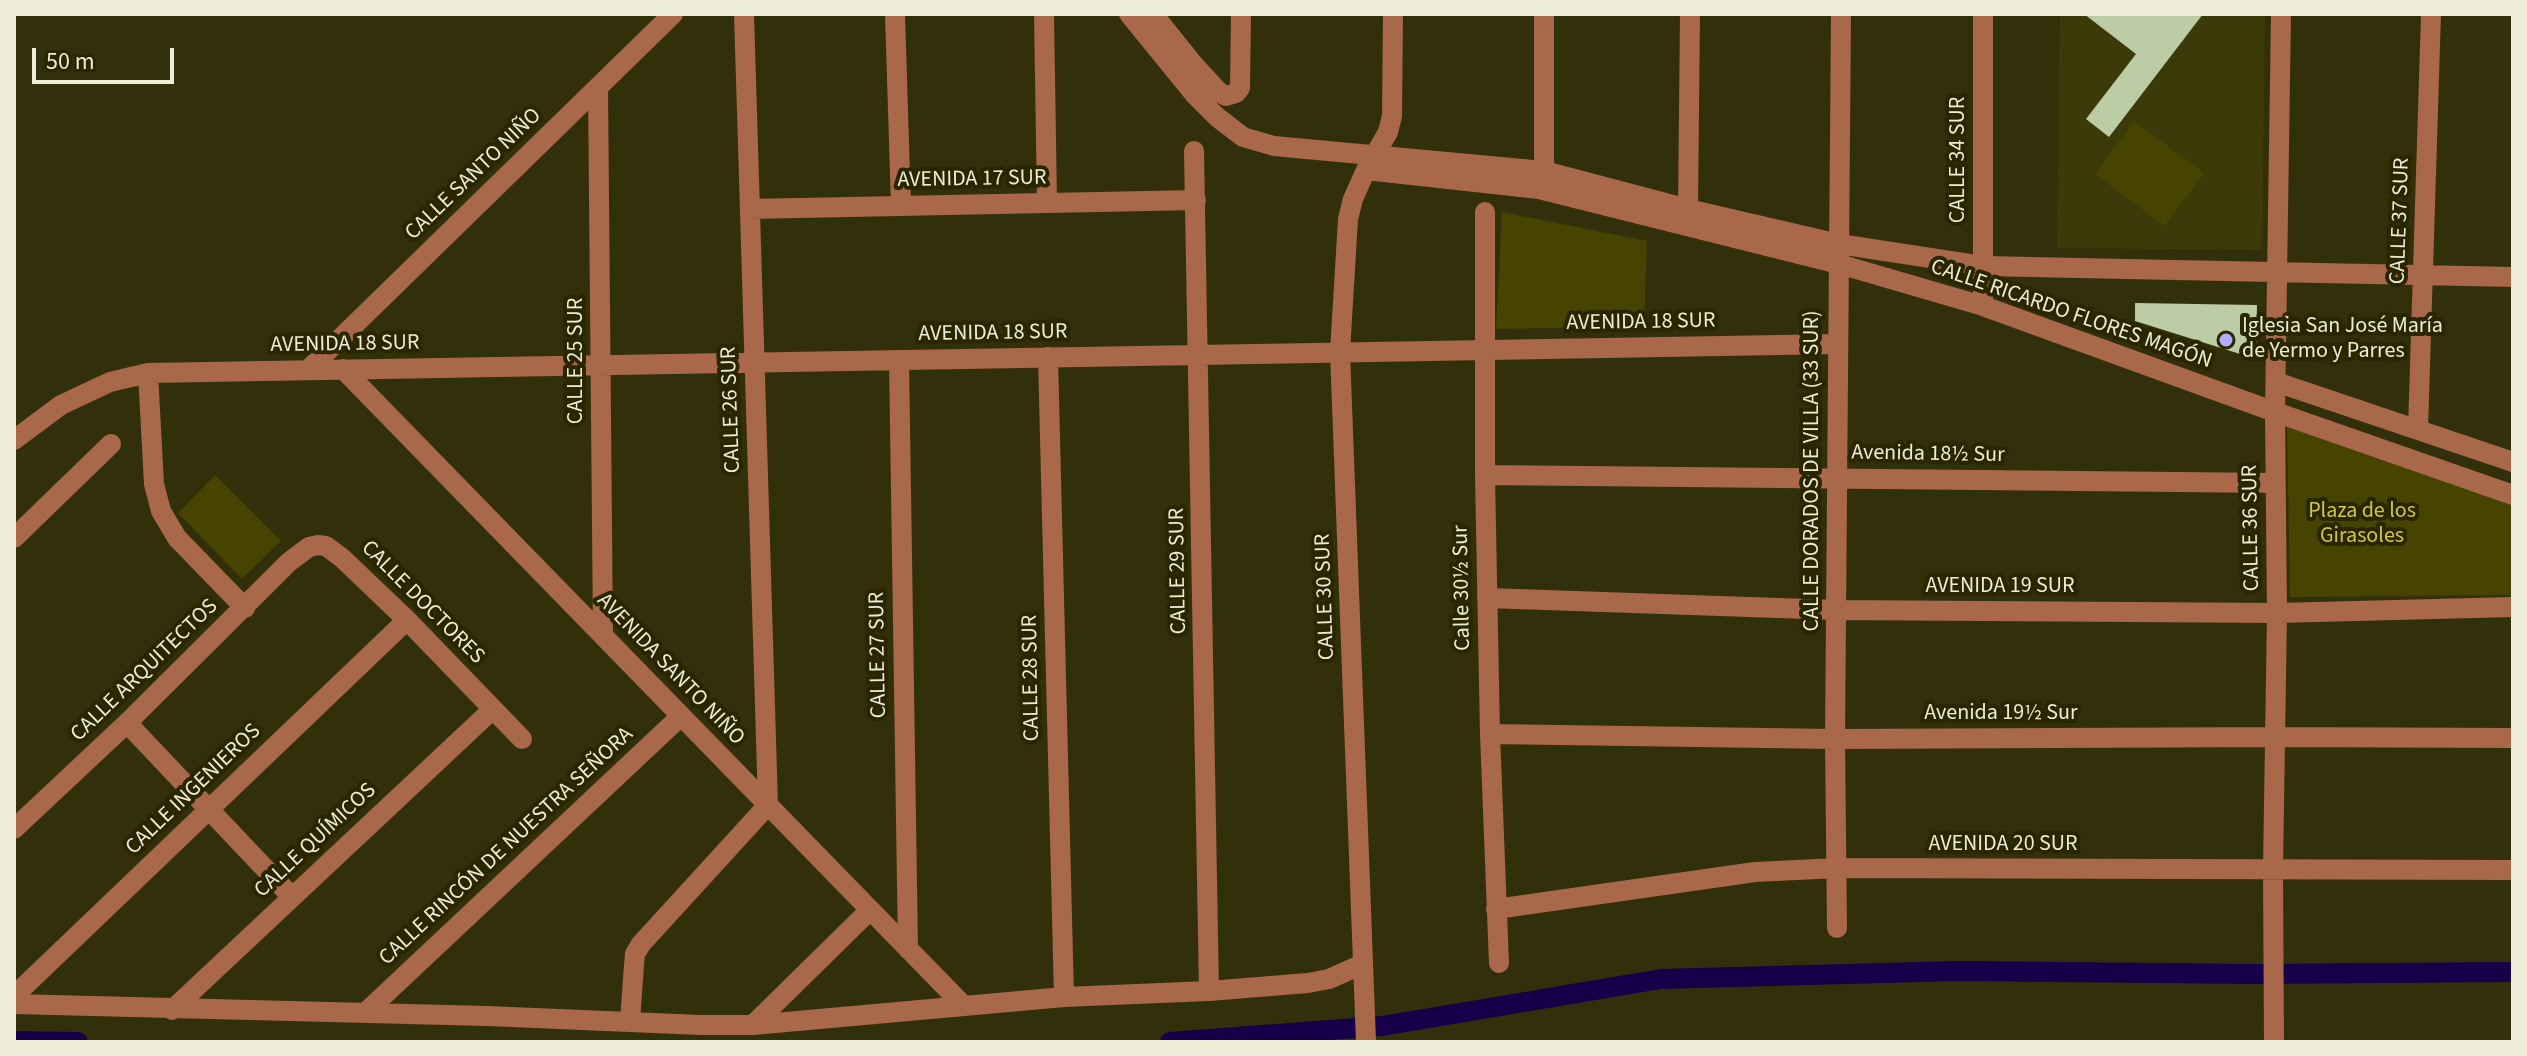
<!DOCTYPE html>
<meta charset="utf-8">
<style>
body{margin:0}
#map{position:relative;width:2527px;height:1056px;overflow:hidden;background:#32300a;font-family:"Source Sans 3",sans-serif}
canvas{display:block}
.frame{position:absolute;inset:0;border:16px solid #ececd7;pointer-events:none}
.scale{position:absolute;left:32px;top:48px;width:142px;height:36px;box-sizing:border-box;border:4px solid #ececd7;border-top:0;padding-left:10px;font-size:24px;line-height:28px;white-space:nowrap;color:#ececd7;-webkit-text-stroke:6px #292600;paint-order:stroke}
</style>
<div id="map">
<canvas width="2527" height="1056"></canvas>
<div class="frame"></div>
<div class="scale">50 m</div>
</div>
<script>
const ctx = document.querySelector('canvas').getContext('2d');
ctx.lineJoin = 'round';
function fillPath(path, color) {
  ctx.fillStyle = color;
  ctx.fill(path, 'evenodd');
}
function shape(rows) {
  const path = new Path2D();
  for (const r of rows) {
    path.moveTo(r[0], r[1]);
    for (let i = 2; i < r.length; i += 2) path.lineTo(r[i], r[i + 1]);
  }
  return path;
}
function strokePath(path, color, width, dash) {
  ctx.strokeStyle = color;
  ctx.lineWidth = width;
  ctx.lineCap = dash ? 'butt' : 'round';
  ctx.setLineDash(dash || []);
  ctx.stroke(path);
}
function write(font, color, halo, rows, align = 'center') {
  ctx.font = font + ' "Source Sans 3",sans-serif';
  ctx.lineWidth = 8;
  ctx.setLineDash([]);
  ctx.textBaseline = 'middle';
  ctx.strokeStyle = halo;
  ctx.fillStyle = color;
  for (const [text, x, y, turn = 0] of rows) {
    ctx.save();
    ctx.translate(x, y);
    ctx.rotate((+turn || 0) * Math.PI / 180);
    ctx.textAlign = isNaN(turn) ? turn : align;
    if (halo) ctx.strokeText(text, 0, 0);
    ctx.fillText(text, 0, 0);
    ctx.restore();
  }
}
fillPath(shape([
 [2060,14,2265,14,2262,250,2057,248]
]), '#3d3a0a');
fillPath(shape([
 [2134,121,2204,173,2164,226,2095,174],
 [1502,212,1647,241,1644,326,1496,329],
 [2287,422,2513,500,2513,595,2290,597],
 [215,475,281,541,242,579,178,513]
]), '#474300');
strokePath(shape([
 [14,1041,78,1042],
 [1170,1042,1382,1026,1661,979,1958,971,2253,974,2513,972]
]), '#170049', 20);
fillPath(shape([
 [2084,14,2203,14,2109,137,2086,119,2136,54],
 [2135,303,2257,305,2256,359,2135,321]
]), '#bccca5');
strokePath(shape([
 [895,14,901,206],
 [1044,14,1047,203],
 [1129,14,1195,95,1217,117,1243,137,1274,146,1544,171,1688,209,1839,244,1983,266,2513,277],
 [1153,14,1194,65,1219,92,1226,96,1236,93,1240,88,1241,14],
 [1544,14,1544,171],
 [598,87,603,635],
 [1194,151,1209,991],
 [1366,170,1539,189,1839,264,1983,306,2275,412,2513,495],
 [750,209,1196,200],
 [1688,209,1690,14],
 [1485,212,1485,475,1490,734,1499,963],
 [1983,306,1983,14],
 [1048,357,1064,997],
 [899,360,908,949],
 [343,369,963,1005],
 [308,370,673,14],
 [148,373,154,484,161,511,177,538,245,608],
 [2276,382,2513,462],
 [2418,429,2431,14],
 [14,440,61,405,110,382,148,373,1838,344],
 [1485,475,2275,483],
 [14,538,111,444],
 [1487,598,1836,610,2277,613,2513,607],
 [127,723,292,897],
 [1490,734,1835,739,2277,737,2513,738],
 [14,829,127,723,289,562,309,547,318,545,326,546,342,558,407,620,522,739],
 [1496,909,1755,872,1838,868,2513,870],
 [1837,928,1835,739,1841,14],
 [14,996,407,620],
 [14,1004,487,1016,701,1025,753,1025,1064,997,1209,991,1308,983,1329,979,1363,964],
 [172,1010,493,709],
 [365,1013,681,716],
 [630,1021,634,965,635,954,641,944,768,805,744,14],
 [753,1025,870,910],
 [1366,1042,1340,352,1348,219,1353,199,1366,170,1388,132,1392,116,1393,14],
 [2274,1042,2273,870,2277,613,2275,412,2281,14]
]), '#a96849', 20);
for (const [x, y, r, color] of [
 [2226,340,8,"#b1adfa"]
]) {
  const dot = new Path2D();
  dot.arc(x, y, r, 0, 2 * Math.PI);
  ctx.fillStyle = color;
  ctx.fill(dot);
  strokePath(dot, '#292600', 3);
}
write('22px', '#ececd7', '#292600', [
 ["CALLE 34 SUR",1959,160,-90],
 ["CALLE SANTO NIÑO",474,175,-44],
 ["AVENIDA 17 SUR",972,180,-1],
 ["CALLE 37 SUR",2401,221,-88],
 ["CALLE RICARDO FLORES MAGÓN",2071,315,19],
 ["AVENIDA 18 SUR",1641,323,-1],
 ["AVENIDA 18 SUR",993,334,-1],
 ["AVENIDA 18 SUR",345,345,-1],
 ["CALLE 25 SUR",577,361,-90],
 ["CALLE 26 SUR",732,410,-92],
 ["Avenida 18½ Sur",1928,455,1],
 ["CALLE DORADOS DE VILLA (33 SUR)",1813,471,-90],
 ["CALLE 36 SUR",2252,528,-91],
 ["CALLE 29 SUR",1179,571,-91],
 ["AVENIDA 19 SUR",2000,587],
 ["Calle 30½ Sur",1463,588,-91],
 ["CALLE 30 SUR",1326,597,-92],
 ["CALLE DOCTORES",422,603,45],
 ["CALLE 27 SUR",879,655,-91],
 ["AVENIDA SANTO NIÑO",670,670,46],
 ["CALLE ARQUITECTOS",145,671,-44],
 ["CALLE 28 SUR",1032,678,-91],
 ["Avenida 19½ Sur",2001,714],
 ["CALLE INGENIEROS",194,790,-44],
 ["CALLE QUÍMICOS",316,841,-43],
 ["AVENIDA 20 SUR",2003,845],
 ["CALLE RINCÓN DE NUESTRA SEÑORA",507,847,-43]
]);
write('22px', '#ececd7', '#292600', [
 ["Iglesia San José María",2242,327],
 ["de Yermo y Parres",2242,352]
], 'left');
write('22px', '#cdc647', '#292600', [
 ["Plaza de los",2362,512],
 ["Girasoles",2362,537]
]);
</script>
